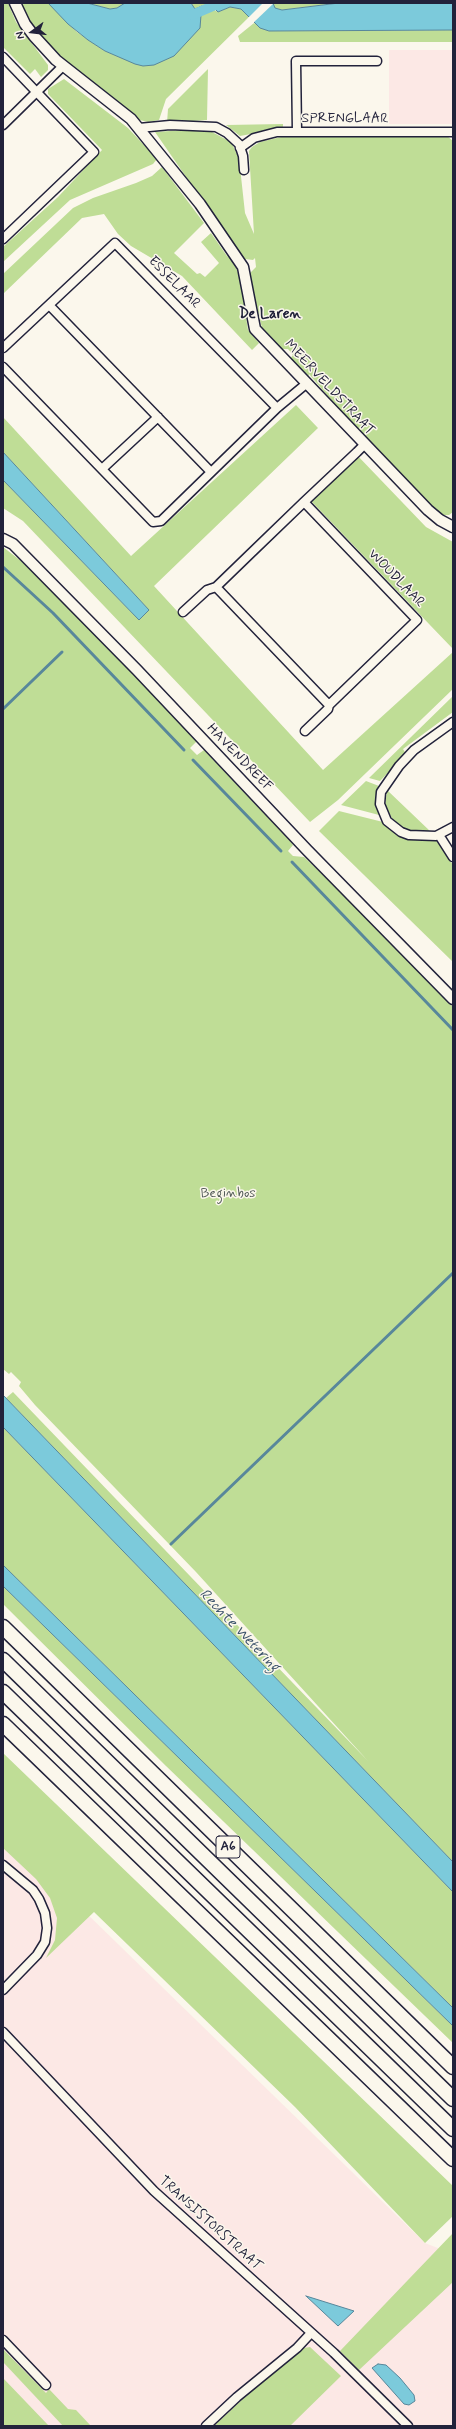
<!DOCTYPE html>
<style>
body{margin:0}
#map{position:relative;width:456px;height:2429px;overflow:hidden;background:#fbf7ec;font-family:Mynerve,sans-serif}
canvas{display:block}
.frame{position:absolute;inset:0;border:4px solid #22223b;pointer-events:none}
.north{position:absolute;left:12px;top:12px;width:40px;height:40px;-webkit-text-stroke:3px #fbf7ec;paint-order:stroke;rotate:255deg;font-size:11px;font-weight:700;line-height:16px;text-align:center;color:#22223b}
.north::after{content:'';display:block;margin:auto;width:14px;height:18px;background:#22223b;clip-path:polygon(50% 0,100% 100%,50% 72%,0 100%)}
</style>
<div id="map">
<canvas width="456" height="2429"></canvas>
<div class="frame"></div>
<div class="north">N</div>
</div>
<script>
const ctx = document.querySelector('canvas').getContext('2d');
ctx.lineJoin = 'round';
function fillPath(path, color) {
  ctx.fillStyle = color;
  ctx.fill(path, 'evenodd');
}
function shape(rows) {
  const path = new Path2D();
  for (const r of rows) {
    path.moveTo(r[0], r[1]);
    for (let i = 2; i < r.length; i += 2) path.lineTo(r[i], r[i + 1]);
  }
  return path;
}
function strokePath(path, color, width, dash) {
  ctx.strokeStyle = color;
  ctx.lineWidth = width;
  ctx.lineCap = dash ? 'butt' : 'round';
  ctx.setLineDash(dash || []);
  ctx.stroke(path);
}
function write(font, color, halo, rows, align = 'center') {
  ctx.font = font + ' Mynerve,sans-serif';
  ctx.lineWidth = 3;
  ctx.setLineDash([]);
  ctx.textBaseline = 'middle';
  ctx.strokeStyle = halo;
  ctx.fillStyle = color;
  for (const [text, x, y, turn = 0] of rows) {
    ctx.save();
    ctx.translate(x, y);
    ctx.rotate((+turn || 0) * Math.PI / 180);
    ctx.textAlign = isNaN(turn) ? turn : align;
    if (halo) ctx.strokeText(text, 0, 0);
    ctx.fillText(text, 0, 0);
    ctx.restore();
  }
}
fillPath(shape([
 [389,50,453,50,453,124,389,124],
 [3,1832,425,2243,453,2254,453,2426,3,2426]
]), '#fce8e5');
fillPath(shape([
 [3,3,8,3,16,22,48,65,48,70,41,77,35,69,30,74,3,47],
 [19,3,48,3,77,32,105,51,120,57,198,28,201,15,198,9,195,9,191,3,208,3,205,5,218,12,230,7,241,9,249,17,166,99,159,120,148,122,136,119,49,48,24,15],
 [87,3,125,3,117,8,110,9],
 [273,3,338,3,282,10,275,8],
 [254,23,269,31,453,30,453,42,240,42,238,36],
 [208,69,207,120,167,123,168,109],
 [64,79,128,128,157,159,153,164,70,200,3,262,3,247,58,197,102,150,48,94,48,89],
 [283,124,283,128,240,136,226,125],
 [185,130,212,132,231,142,239,158,245,213,254,234,249,151,252,147,260,142,281,137,447,136,453,141,453,512,449,515,440,515,367,442,309,374,308,379,290,359,293,355,288,349,280,349,269,339,262,328,249,274,256,267,255,258,253,260,245,259,238,252,155,132],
 [162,167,204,223,174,253,197,274,200,273,205,277,219,263,201,242,211,233,227,256,233,260,240,278,248,330,259,343,252,350,182,276,131,246,118,234,104,214,82,218,3,294,3,274,73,208,93,198,136,183,152,176],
 [296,405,318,428,154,586,323,770,453,652,453,689,338,800,310,822,23,521,3,508,3,480,139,620,149,610,3,452,3,417,131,556],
 [355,453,426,527,453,542,453,649,311,501,352,463],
 [3,547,21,561,59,598,190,733,197,741,190,748,197,755,204,750,291,842,293,845,288,851,293,856,304,857,335,886,453,1007,453,1862,6,1398,13,1392,368,1761,196,1572,35,1405,19,1386,21,1382,11,1372,9,1374,3,1369],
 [453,696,453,712,403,749,406,754,380,781,369,778],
 [366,781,379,786,377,795,379,815,341,805],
 [387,790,431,832,426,834,403,830,395,823,385,807],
 [339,811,383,822,407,839,436,840,453,865,453,962,319,831],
 [3,1427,453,1892,453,2008,3,1565],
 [3,1586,453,2026,453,2043,166,1766,3,1604],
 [3,1753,453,2186,453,2216,425,2243,295,2107,94,1912,46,1958,55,1940,57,1918,50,1898,36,1879,3,1848],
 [453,2233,453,2282,359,2370,340,2351],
 [310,2347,341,2376,290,2426,214,2426,248,2394,304,2348],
 [3,2349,46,2393,49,2389,68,2409,76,2410,91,2426,63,2426,3,2362],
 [3,2378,49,2426,3,2426]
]), '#bfdd96');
const water = shape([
 [48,3,87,3,110,9,117,8,125,3,191,3,195,9,202,6,205,12,201,15,200,28,174,56,154,65,143,66,135,64,105,51,88,40,68,24,48,3],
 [208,3,273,3,275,8,282,10,339,3,453,3,453,30,269,31,260,28,241,9,230,7,218,12,214,8,208,11,205,5,208,3],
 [3,452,149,610,139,620,3,480,3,452],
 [3,1395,453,1862,453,1892,3,1427,3,1395],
 [3,1565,453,2008,453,2026,3,1586,3,1565],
 [306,2296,354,2311,338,2326,306,2296],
 [378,2364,386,2365,400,2378,414,2395,415,2401,409,2405,404,2404,372,2368,378,2364]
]);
fillPath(water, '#7ccadb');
strokePath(water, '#58879b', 1);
fillPath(shape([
 [263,3,274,3,252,24,248,18]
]), '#fbf7ec');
strokePath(shape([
 [3,567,53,613,184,750],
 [3,709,62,652],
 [193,760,281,851],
 [292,862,453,1030],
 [171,1544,453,1273]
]), '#58879b', 3);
strokePath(shape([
 [192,15,220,3]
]), '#7ccadb', 10);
const minor = shape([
 [3,57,94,152,3,239],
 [3,125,63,66],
 [139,128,170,125,216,127,227,133,239,144,243,156,244,170],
 [297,132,296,61,377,61],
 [240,148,254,138,277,132,453,132],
 [49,305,211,472],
 [3,348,115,243,277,408],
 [3,367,153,522,161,521,277,408,306,384],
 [102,469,158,417],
 [304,502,417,620,329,705,216,587,248,556,304,502,357,452,364,445],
 [183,612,207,590,216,587],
 [453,722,414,750,399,766,381,792,380,804,387,821,401,832,409,835,436,836,453,827],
 [305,731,328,709,329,705],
 [439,835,453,857],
 [3,1865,33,1890,39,1899,45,1913,47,1928,45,1942,37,1955,3,1990],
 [3,2032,154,2191,334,2353,408,2426],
 [3,2340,46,2385],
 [206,2426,237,2397,297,2348,311,2333]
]);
const tertiary = shape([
 [15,3,25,24,34,36,56,60,131,119,200,204,243,267,255,329,428,510,440,520,453,527],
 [3,539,13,544,137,670,307,850,453,999]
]);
const motorway = shape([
 [3,1627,453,2067],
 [3,1660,453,2099],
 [3,1692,453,2129],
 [3,1724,453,2159]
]);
strokePath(minor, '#22223b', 11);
strokePath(tertiary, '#22223b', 13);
strokePath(motorway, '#22223b', 17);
strokePath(minor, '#fbf7ec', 8);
strokePath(tertiary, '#fbf7ec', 10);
strokePath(motorway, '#fbf7ec', 14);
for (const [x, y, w] of [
 [228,1847,24]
]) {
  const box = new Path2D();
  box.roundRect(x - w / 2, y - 11, w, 22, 3);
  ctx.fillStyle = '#fbf7ec';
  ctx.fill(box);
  strokePath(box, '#22223b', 1);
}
write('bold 13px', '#22223b', null, [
 ["A6",228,1847]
]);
write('14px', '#22223b', '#fbf7ec', [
 ["SPRENGLAAR",345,119],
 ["ESSELAAR",174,283,45],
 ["MEERVELDSTRAAT",329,388,47],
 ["WOUDLAAR",396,579,46],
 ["HAVENDREEF",239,758,46],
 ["TRANSISTORSTRAAT",210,2224,42]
]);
write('14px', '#515a56', '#fbf7ec', [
 ["Beginbos",228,1194]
]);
write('bold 15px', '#22223b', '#fbf7ec', [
 ["De Laren",270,315]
]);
write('italic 15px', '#3d546b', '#fbf7ec', [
 ["Rechte Wetering",239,1631,46]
]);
</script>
